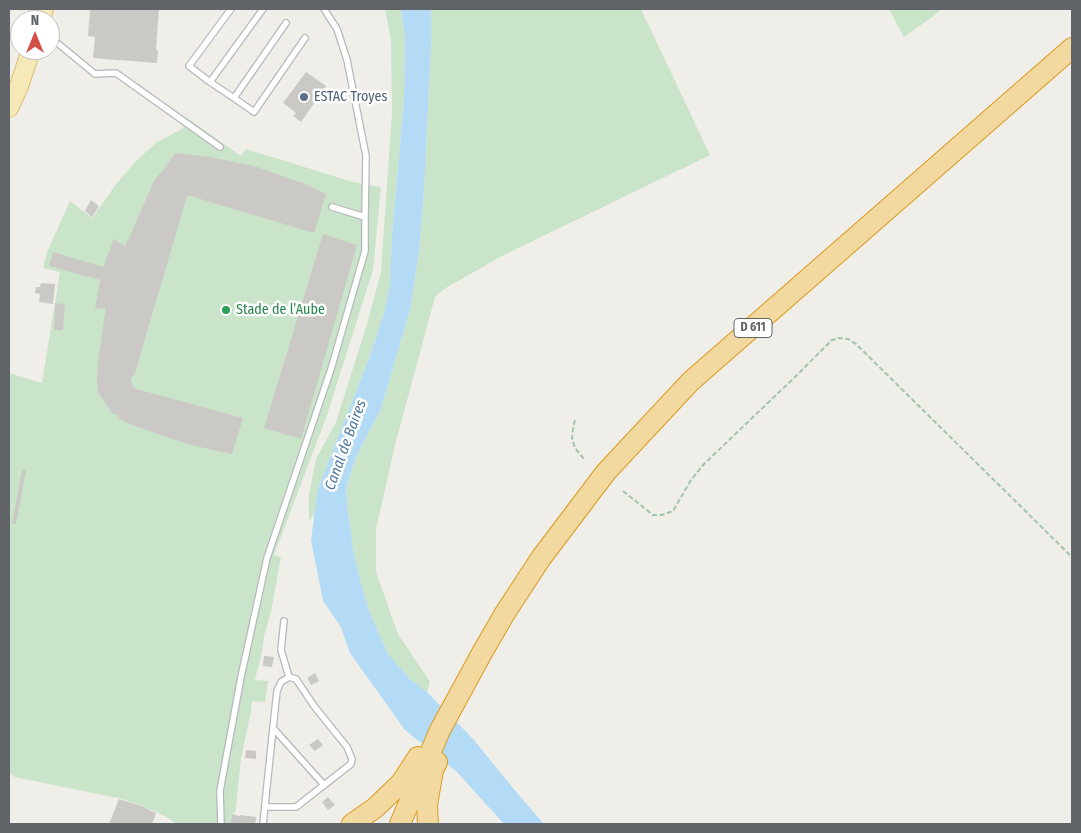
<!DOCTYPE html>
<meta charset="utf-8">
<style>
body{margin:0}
#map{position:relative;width:1081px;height:833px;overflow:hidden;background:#f0eee9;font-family:"Fira Sans Condensed",sans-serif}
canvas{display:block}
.frame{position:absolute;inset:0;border:10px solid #606367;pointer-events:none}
.north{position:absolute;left:10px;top:10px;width:50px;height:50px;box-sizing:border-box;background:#fff;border:1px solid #bfc1c2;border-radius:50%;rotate:0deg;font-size:14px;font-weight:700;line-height:20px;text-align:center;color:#606367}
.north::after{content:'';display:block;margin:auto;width:18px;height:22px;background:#d54f49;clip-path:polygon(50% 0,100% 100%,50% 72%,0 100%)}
</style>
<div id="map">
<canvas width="1081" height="833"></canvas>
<div class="frame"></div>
<div class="north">N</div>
</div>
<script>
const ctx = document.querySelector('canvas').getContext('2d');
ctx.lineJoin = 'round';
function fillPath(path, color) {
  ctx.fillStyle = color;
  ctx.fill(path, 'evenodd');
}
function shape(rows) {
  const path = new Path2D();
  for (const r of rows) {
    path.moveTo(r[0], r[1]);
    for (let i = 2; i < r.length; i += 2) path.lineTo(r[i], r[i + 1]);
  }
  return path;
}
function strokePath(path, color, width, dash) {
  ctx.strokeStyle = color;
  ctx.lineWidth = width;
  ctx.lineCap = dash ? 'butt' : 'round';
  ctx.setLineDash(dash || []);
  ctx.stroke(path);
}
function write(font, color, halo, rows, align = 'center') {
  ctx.font = font + ' "Fira Sans Condensed",sans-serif';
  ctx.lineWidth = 5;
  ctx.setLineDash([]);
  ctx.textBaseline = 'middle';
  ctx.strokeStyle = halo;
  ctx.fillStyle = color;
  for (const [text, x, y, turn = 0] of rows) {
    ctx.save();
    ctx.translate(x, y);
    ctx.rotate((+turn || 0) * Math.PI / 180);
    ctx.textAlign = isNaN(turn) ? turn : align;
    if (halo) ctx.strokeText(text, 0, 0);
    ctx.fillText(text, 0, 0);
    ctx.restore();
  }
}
fillPath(shape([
 [385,9,401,9,405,37,404,100,392,235,390,284,385,310,370,356,318,488,315,513,309,521,309,494,316,459,336,422,367,324,381,272,392,113,391,40],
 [431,9,641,9,710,155,502,256,444,289,435,297,395,445,376,529,376,572,398,634,430,682,427,692,410,679,388,654,368,608,354,556,348,511,346,488,356,457,381,409,411,306,419,251,424,191,431,45],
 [889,9,941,9,935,15,904,37],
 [186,117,241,156,246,149,353,182,381,187,373,270,326,418,274,555,281,557,271,612,264,636,262,652,255,680,268,681,265,702,252,701,251,712,248,725,241,759,236,806,235,813,232,813,231,824,177,824,163,815,142,806,122,799,15,777,9,773,9,373,42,383,60,272,43,268,47,252,70,201,92,218,117,183,136,161,157,142,184,128,181,124]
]), '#cae4c9');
fillPath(shape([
 [401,9,431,9,431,45,424,191,419,251,411,306,381,409,356,457,346,488,348,511,354,556,368,608,388,654,410,679,427,692,474,740,517,793,544,824,504,824,456,771,405,730,350,653,341,627,323,601,311,540,318,488,370,356,385,310,390,284,392,235,404,100,405,37]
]), '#b3dbf5');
fillPath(shape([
 [90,9,159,9,156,49,158,51,157,63,93,58,95,37,88,36],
 [306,72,326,86,301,122,293,116,296,113,283,103],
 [175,153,210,157,254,166,305,184,326,194,314,233,190,196,187,196,135,373,131,378,131,382,133,386,136,389,243,418,232,454,195,446,172,439,130,424,118,418,119,416,111,412,98,392,97,383,98,361,106,308,95,309,100,280,49,266,53,252,103,267,114,239,125,247,154,181,163,170],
 [91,200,99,206,92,217,85,211],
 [323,234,357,245,301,439,264,428],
 [41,283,55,284,53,304,39,302,40,294,35,293,36,287,40,287],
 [55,303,65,304,63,330,54,330],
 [22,470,26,470,16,524,12,524],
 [264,656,274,657,272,667,263,666],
 [315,673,319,681,311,685,307,678],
 [318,739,323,745,315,751,309,745],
 [246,750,256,751,256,759,245,758],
 [328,797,335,805,328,810,322,802],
 [119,799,141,806,156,813,152,824,109,824],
 [232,814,240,816,240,815,256,817,255,824,231,824]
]), '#cbc9c5');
const lane = shape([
 [231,9,189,66,210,82,263,9],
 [324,9,337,29,347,60,366,156,365,217,332,207],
 [50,37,95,74,116,73,220,147],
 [210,82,234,98,286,23],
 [234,98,254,112,305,38],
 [284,621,281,650,289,677],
 [273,728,324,785],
 [221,824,220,791,241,677,267,558,331,369,365,251,365,217],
 [263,824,273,728,277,691,281,682,289,677,296,679,314,706,347,747,352,759,351,764,296,807,265,807]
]);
const primary = shape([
 [41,20,44,9],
 [9,108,19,86,31,50]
]);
const highway = shape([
 [352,824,375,808,401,783,418,757],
 [400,824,440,730,483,651,505,613,541,558,606,472,691,381,1072,48],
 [428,824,427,805,433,770,437,762]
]);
strokePath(lane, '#b5b8bb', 8);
strokePath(primary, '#e1bd70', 20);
strokePath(highway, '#dc991d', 22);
strokePath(shape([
 [575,420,573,429,572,438,575,448,584,459],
 [623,491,653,515,662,515,673,511,691,480,704,464,795,377,832,340,839,338,848,339,856,344,1072,557]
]), '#a2c4ab', 2, [5, 2.5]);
strokePath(lane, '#fff', 5.5);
strokePath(primary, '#f6e9b8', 18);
strokePath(highway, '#f1d99f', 20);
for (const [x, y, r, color] of [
 [304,97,5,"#5c6f8a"],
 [226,310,5,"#2e9e5b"]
]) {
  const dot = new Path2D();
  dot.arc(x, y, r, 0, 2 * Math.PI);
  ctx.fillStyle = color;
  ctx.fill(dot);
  strokePath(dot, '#fff', 2);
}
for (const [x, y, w] of [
 [753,328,38]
]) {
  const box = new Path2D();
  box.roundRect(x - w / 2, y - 9.5, w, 19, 4);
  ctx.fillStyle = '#fff';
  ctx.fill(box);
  strokePath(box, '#606367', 1);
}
write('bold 12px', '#606367', null, [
 ["D 611",753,328]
]);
write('14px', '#4e5e75', '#fff', [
 ["ESTAC Troyes",314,97]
], 'left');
write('14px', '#27864d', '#fff', [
 ["Stade de l’Aube",236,310]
], 'left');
write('italic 15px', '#4d789e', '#fff', [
 ["Canal de Baires",346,445,-70]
]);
</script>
